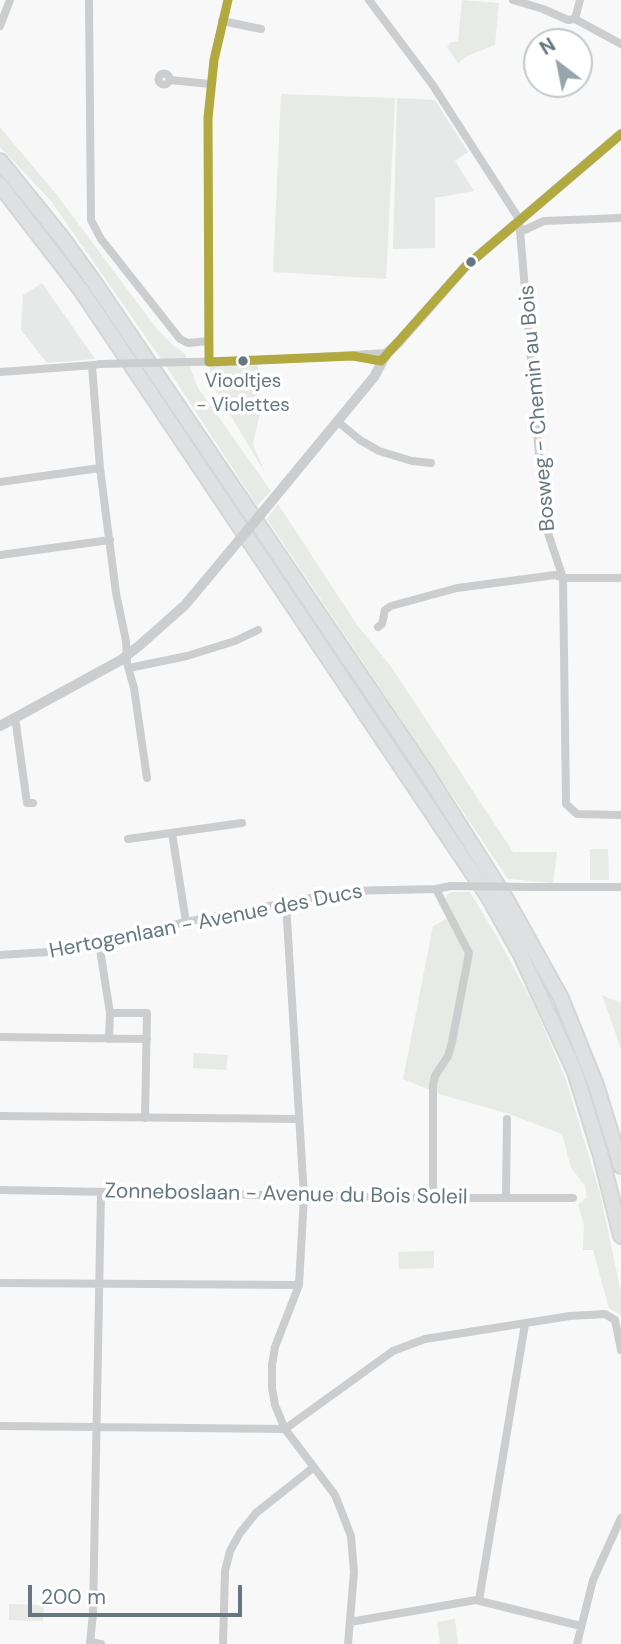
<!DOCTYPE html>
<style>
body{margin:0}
#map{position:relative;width:621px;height:1644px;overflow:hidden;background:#f8f8f8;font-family:"DM Sans",sans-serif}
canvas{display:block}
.north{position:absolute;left:523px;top:28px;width:70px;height:70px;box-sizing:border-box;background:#fff;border:2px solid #c1c9cd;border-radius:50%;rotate:328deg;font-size:19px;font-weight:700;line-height:28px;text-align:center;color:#657781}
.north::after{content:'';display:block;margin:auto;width:24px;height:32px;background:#98a4ab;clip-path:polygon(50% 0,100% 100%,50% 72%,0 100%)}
.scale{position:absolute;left:28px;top:1585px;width:214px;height:32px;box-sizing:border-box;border:4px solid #657781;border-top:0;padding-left:9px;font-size:21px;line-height:24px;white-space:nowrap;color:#657781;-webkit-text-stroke:5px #fff;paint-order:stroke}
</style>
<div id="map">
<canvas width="621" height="1644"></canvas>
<div class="north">N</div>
<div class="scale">200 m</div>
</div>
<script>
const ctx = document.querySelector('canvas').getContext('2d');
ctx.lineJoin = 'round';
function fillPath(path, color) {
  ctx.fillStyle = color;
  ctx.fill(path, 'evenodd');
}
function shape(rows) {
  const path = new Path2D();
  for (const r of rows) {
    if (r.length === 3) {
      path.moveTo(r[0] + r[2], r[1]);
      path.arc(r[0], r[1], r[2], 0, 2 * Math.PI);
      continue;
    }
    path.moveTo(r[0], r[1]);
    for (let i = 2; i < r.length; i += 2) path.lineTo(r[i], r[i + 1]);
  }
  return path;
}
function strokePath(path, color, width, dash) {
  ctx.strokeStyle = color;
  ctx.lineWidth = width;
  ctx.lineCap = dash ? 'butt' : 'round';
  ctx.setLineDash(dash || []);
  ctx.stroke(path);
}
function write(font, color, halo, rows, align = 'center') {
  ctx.font = font + ' "DM Sans",sans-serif';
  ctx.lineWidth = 7;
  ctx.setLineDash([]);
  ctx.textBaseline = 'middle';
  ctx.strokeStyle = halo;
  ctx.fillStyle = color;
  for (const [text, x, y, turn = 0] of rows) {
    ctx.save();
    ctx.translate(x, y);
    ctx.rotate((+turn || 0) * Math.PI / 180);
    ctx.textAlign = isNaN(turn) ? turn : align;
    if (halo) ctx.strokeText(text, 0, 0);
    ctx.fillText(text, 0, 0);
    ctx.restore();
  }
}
fillPath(shape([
 [397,98,435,100,468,152,455,161,474,191,435,198,435,248,393,249],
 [42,283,95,359,47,363,21,330,23,295]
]), '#e7e9e8');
fillPath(shape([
 [462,0,499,3,495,45,469,55,458,63,447,47,451,42,458,42],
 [281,94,395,98,386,279,273,272],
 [0,127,57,195,157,329,173,345,185,354,198,388,271,491,257,506,166,366,51,201,0,147],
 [258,365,260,413,253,444,265,473,210,381,210,366],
 [278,504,357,625,390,665,513,852,557,852,553,883,508,879,267,519],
 [590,849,608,849,609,880,590,880],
 [452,892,470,892,497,937,534,1005,566,1080,600,1193,621,1292,621,1315,609,1308,593,1250,583,1250,584,1224,578,1205,587,1197,585,1186,571,1168,562,1134,509,1114,439,1094,403,1079,433,926,454,915,446,899,447,894],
 [602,995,621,1003,621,1049],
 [194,1053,228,1055,226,1070,193,1068],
 [434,1251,434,1268,399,1269,398,1252],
 [9,1604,44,1605,43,1621,9,1620],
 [455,1619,458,1644,440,1644,437,1622]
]), '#e8eae5');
const motorway = shape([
 [0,161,63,239,94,282,429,777,506,899,561,998,596,1085,621,1166],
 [0,185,81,290,488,896,520,953,575,1072,601,1156,621,1236]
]);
strokePath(motorway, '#d4d5d5', 18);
strokePath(shape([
 [89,0,91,220,101,239,180,339,188,343,209,341],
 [369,0,432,84,519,219,544,513,547,530,563,578,566,804,577,814,621,815],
 [513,0,543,9,568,20,575,19,621,44],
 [575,19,580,0],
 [222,21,261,29],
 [0,26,10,0],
 [164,79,5.5],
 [170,80,210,84],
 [522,231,544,221,621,218],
 [360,357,381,361],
 [187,362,250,361,387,353],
 [209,362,208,118,214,60,228,0],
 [92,366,100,468,116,593,126,641,127,663,134,688,147,778],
 [0,372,95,365],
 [337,421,360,440,379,451,412,461,431,463],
 [0,482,100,468],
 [0,555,110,540],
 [378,627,382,624,385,610,391,606,457,588,555,575,563,578,621,578],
 [129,668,187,656,235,641,258,630],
 [15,717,27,803,33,803],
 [172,833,186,922],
 [128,839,242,823],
 [534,887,621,887],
 [286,903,304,1196,299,1285,275,1347,272,1365,272,1388,275,1405,285,1429,335,1495,351,1536,354,1572,348,1644],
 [99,943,110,1013,109,1039],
 [0,955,64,951,186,922,347,891,436,889,451,886],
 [110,1013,147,1013,145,1118],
 [0,1037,147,1039],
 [0,1116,299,1119],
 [0,1190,433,1198,573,1198],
 [433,1198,433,1084,435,1076,448,1056,452,1042,469,953,436,889],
 [506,1198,507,1119],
 [0,1283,299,1285],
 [0,1426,285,1429],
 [285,1429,393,1351,425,1339,570,1316,605,1314,615,1320,621,1350],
 [479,1600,525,1324],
 [350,1622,476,1600,581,1626],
 [90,1642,101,1644],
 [90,1644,93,1613,101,1192],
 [223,1644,225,1571,230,1551,240,1533,256,1513,314,1467],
 [577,1644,593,1580,621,1518]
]), '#cbcdce', 8);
strokePath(shape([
 [270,503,374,377,387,353,399,342,465,267,621,134],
 [0,726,121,660,140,645,185,605,236,544]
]), '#cbcdce', 10);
strokePath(motorway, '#dfe0e1', 14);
strokePath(shape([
 [99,364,187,362],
 [451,886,534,887]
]), '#cbcdce', 8);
strokePath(shape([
 [236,544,270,503]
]), '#cbcdce', 10);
strokePath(shape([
 [209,362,353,356,381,361,465,267,621,134],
 [209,362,208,118,214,60,228,0]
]), '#b2aa41', 9);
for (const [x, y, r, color] of [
 [471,262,6,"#657781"],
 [243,361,6,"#657781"]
]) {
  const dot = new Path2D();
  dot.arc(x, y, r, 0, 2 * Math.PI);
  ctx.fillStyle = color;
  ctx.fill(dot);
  strokePath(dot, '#fff', 2.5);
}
write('19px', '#657781', '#fff', [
 ["Viooltjes",243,382],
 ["- Violettes",243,406]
]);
write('21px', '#657781', '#fff', [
 ["Bosweg - Chemin au Bois",538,408,-95],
 ["Hertogenlaan - Avenue des Ducs",206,922,-11],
 ["Zonneboslaan - Avenue du Bois Soleil",286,1195,1]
]);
</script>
